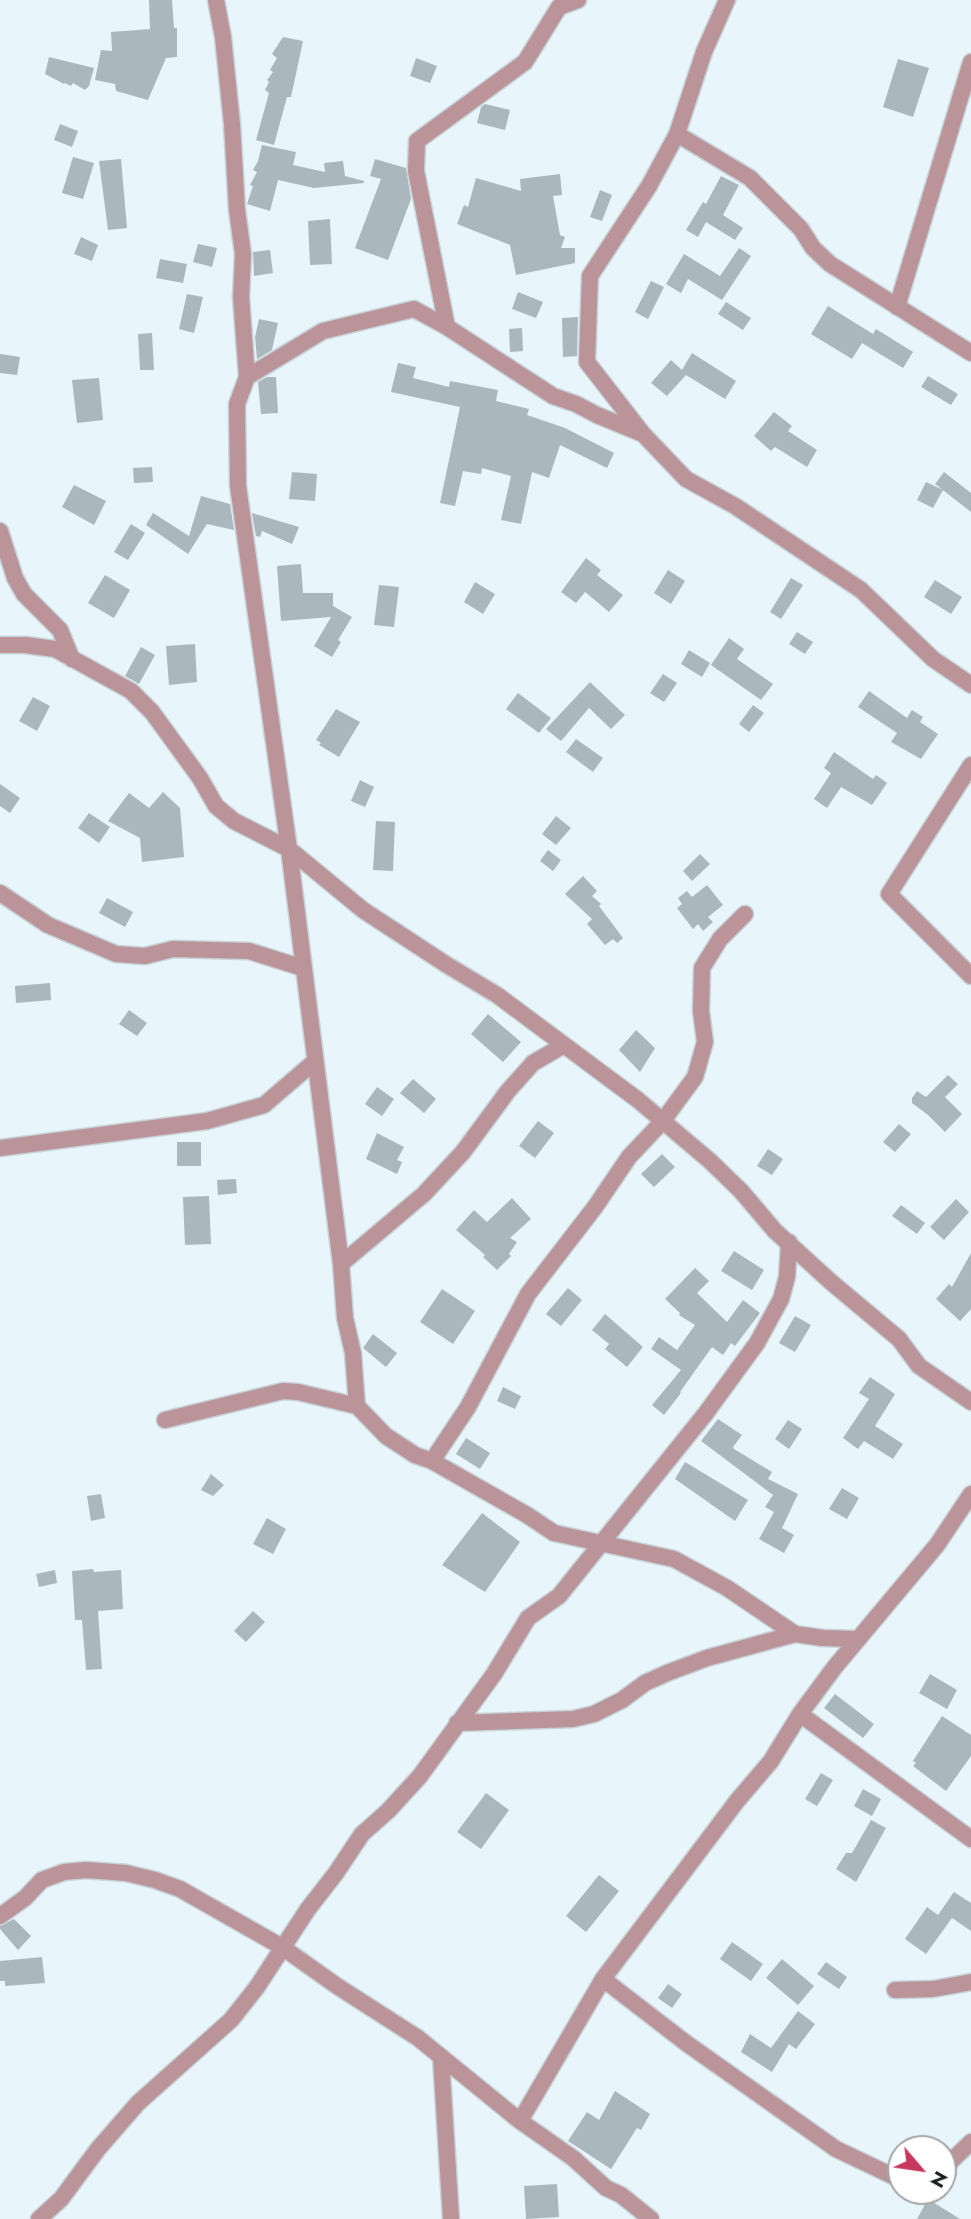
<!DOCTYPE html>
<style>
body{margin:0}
#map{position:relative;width:971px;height:2219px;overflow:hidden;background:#e8f6fb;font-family:Jost,sans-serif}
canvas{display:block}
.north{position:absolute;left:887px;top:2135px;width:70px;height:70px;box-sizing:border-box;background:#fff;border:2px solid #a3a5a5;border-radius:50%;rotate:119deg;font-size:19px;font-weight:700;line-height:28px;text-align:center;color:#191e1f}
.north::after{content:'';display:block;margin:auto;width:24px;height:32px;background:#c7385e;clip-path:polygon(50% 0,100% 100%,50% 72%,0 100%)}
</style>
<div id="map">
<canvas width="971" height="2219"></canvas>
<div class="north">N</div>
</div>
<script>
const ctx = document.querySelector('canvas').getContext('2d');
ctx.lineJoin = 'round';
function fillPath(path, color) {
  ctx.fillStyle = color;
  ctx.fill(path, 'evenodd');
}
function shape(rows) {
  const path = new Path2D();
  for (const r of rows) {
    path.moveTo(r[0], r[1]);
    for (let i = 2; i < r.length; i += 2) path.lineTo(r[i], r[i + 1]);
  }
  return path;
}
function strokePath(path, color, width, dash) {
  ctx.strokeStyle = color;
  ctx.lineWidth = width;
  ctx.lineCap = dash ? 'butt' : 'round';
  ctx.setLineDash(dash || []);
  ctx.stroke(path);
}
fillPath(shape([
 [149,0,172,0,174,28,177,28,177,57,166,58,148,100,116,91,115,84,95,80,101,50,112,51,111,32,150,29],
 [283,37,303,41,291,97,287,97,274,145,256,140,269,93,265,90,269,82,267,80,273,72,270,70,277,58,272,54],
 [49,57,94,68,89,86,85,90,73,83,71,86,65,83,64,84,45,74],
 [416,58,437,66,430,83,410,76],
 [898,59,929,68,913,117,883,107],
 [485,104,510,110,505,130,477,123,481,107],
 [60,124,78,131,72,147,54,140],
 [262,145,296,152,293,165,325,172,324,163,343,161,345,176,364,181,364,183,314,188,278,180,270,211,247,204,253,186,250,185,257,172,253,170,258,161],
 [73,157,94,163,83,199,62,193],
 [121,159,127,228,108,230,99,161],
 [375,159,406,168,411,199,388,260,355,248,381,179,370,176],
 [560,174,562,195,553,196,560,235,565,237,561,248,575,248,575,263,516,275,510,245,457,224,464,205,468,207,476,178,521,191,520,179],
 [721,176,739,185,723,215,743,228,735,240,706,222,698,237,686,230,703,202,706,204],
 [600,190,612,195,602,221,590,217],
 [330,219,332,264,310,265,308,221],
 [81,237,98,245,92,261,74,254],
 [198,244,217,248,212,267,193,262],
 [739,248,751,256,722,300,688,279,681,293,666,284,684,254,720,276],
 [270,250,273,273,254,276,253,252],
 [160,259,187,264,183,283,156,278],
 [651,281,664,287,648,319,635,312],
 [518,292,543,302,536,318,512,309],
 [187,294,203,297,194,333,179,329],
 [726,302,751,318,743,330,718,314],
 [828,306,873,334,876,329,913,352,903,368,862,343,852,359,811,334],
 [578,317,577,356,563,357,562,318],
 [259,319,278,323,272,350,257,359,255,337],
 [522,328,523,351,510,352,509,329],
 [152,333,154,370,140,370,138,334],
 [692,353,736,381,725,399,686,375,667,396,651,383,671,360,682,370],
 [0,354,20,357,17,375,0,373],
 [398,363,416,367,413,378,449,387,450,381,498,390,496,401,529,409,527,415,565,428,614,453,607,468,560,445,549,478,532,472,521,524,501,520,511,476,482,468,481,474,463,471,455,506,440,503,460,407,391,392],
 [928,376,958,394,951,405,921,387],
 [267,377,276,377,278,413,261,414,258,382],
 [99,378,103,420,77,423,72,380],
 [774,412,792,426,788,431,817,450,807,467,775,447,771,451,754,436],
 [152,467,153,482,134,483,133,468],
 [292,472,317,474,315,501,289,499],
 [944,472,971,493,971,512,935,484],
 [926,482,943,490,933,508,917,500],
 [74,485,106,501,94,525,62,507],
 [201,496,230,504,234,530,207,524,188,554,146,525,153,513,189,536],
 [252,513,299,527,292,544,262,531,260,537,256,536],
 [131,524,145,533,128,560,114,552],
 [586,558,601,570,597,575,623,595,609,612,585,592,576,603,561,592],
 [301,564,303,593,333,593,333,606,352,617,338,640,341,642,332,657,314,646,331,617,281,621,277,566],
 [668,570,685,581,671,604,654,593],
 [105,575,130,590,114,618,88,603],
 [791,578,803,585,781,619,770,612],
 [935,580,962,597,951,614,924,597],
 [475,582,495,594,483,614,464,602],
 [379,585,399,587,394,627,374,625],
 [797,632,813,642,805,654,789,644],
 [729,638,744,649,737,659,773,684,761,700,711,665],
 [195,644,197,682,169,685,166,646],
 [141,647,155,655,139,684,125,676],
 [689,650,710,663,702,677,681,664],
 [663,674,677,683,664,702,650,693],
 [590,682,625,715,611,729,589,708,561,741,546,729],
 [869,691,907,718,912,710,923,717,920,722,938,734,921,759,891,742,897,733,858,707],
 [518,693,551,718,539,733,506,709],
 [33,697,50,706,37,731,19,721],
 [753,705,764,713,749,732,739,724],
 [336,709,360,722,339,757,319,745,321,743,316,740],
 [576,739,603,758,593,772,566,752],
 [834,752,873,779,876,775,887,783,872,805,841,787,827,808,814,799,831,773,824,768],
 [360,780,374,787,365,807,351,801],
 [0,784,20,798,10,813,0,806],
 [163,792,180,808,184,857,142,862,140,838,108,821,129,793,149,808],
 [89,813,110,827,99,843,78,828],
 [556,816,571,828,556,845,542,834],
 [376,821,395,822,393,871,373,870],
 [548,850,561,860,553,871,540,861],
 [700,854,710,864,692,881,683,871],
 [583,876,597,891,592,896,601,904,599,906,623,938,617,943,613,939,605,945,587,924,592,919,565,894],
 [707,885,723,905,708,917,713,922,703,931,698,924,693,929,677,908,682,904,678,898,687,891,692,897],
 [107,898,133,912,125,927,99,913],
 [50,983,51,1000,16,1003,15,986],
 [129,1010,147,1023,137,1036,119,1024],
 [488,1014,521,1042,503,1062,471,1034],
 [636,1030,655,1048,640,1072,619,1050],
 [948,1075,958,1084,945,1097,962,1114,945,1132,928,1115,912,1103,912,1098,917,1091,926,1097],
 [413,1079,436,1099,424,1113,400,1093],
 [377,1087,394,1099,382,1116,365,1104],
 [538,1121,554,1133,535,1158,519,1146],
 [899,1124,911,1134,895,1152,883,1142],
 [377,1133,404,1147,397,1160,402,1162,397,1174,366,1159],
 [177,1142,201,1142,201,1166,177,1166],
 [768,1149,783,1159,772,1175,757,1166],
 [662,1154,675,1167,654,1187,641,1174],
 [236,1179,237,1193,218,1195,217,1180],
 [209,1196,211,1244,185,1245,183,1197],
 [512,1198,531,1219,510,1238,517,1242,509,1254,511,1256,497,1270,483,1257,485,1255,456,1230,474,1210,487,1222],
 [956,1199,969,1212,944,1240,930,1227],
 [901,1205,925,1223,917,1234,892,1216],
 [734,1251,764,1270,752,1290,721,1271],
 [971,1253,971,1309,960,1321,936,1299,949,1284,952,1287],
 [695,1268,709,1281,697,1293,727,1322,743,1300,760,1313,735,1346,731,1343,723,1355,712,1347,680,1392,681,1393,664,1415,652,1405,681,1370,651,1349,659,1337,677,1350,695,1325,679,1315,680,1313,665,1299],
 [568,1288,582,1300,561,1326,546,1314],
 [442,1289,475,1311,453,1344,420,1322],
 [605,1314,643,1347,627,1367,605,1349,609,1344,592,1330],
 [795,1316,811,1325,795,1352,779,1343],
 [373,1334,397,1353,386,1367,363,1348],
 [870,1377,895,1394,875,1426,903,1444,893,1459,864,1441,858,1449,843,1438,869,1399,859,1393],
 [503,1387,521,1396,515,1409,497,1401],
 [718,1419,742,1435,733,1447,734,1449,772,1472,768,1479,798,1494,782,1528,794,1535,784,1553,759,1539,774,1512,765,1507,773,1495,701,1441],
 [788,1420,802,1429,789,1449,775,1439],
 [466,1438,490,1453,480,1469,456,1454],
 [685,1462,748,1500,735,1521,675,1479],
 [211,1474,224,1485,213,1496,201,1490],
 [842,1488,859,1498,847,1519,829,1509],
 [101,1494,105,1518,91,1521,87,1496],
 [482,1513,520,1542,485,1592,442,1565],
 [267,1518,286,1529,273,1554,253,1544],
 [93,1569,94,1572,121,1570,123,1609,98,1611,102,1669,86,1670,82,1620,75,1620,72,1571],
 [55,1570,57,1583,39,1587,36,1574],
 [253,1611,265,1622,246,1642,234,1631],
 [930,1674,957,1690,947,1709,919,1693],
 [835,1694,874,1724,863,1738,824,1708],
 [942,1716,971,1735,971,1756,946,1791,913,1766,916,1763,913,1761],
 [821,1773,833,1780,817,1806,805,1799],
 [863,1789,881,1799,872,1816,854,1806],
 [486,1793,509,1810,481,1849,457,1832],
 [871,1820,886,1828,856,1882,836,1869,846,1853,852,1853],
 [599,1875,619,1891,586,1932,566,1916],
 [954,1892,971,1903,971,1931,952,1918,926,1954,905,1939,927,1907,938,1915],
 [14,1919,31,1936,18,1950,0,1929,0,1926],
 [732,1942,763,1964,751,1981,720,1959],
 [42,1957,45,1983,5,1986,5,1981,0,1981,0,1961],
 [782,1959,814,1986,798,2005,766,1978],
 [826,1962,847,1977,839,1989,817,1974],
 [668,1984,682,1994,672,2008,658,1998],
 [798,2011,815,2024,796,2049,789,2044,772,2072,741,2052,750,2034,771,2048],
 [615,2091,650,2114,641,2130,637,2128,611,2169,568,2141,587,2112,599,2120],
 [557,2184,559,2217,526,2219,524,2186],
 [928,2199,960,2219,917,2219]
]), '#aab7bc');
const street = shape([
 [216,0,223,37,232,124,237,210,243,254,241,297,247,377],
 [727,0,704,52,677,134,750,178,801,229,813,248,830,264,971,353],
 [897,307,971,62],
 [447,327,416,171,417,141,525,62,559,7,578,0],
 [643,434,587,362,590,276,649,186,677,134],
 [0,531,15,578,24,594,60,630,72,659],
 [0,645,25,645,55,649,131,691,152,712,200,778,216,806,234,821,289,849,363,910,447,965,497,995,638,1100,710,1161,741,1191,775,1231,831,1282,899,1339,919,1366,971,1402],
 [971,765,889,894,971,976],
 [0,893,48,925,116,954,145,956,173,949,249,951,303,968],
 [564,1045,533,1063,508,1091,463,1152,424,1194,341,1264,289,849,238,486,237,404,247,377,323,331,414,309,447,327,553,396,576,404,597,415,643,434,686,479,735,506,861,590,933,659,971,685],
 [0,1148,207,1121,264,1105,314,1062],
 [341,1264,345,1318,353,1353,357,1406],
 [165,1420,283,1391,298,1392,357,1406,386,1436,415,1455,432,1461,527,1515,554,1533,674,1559,727,1588,795,1634,823,1638,856,1639],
 [432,1461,468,1407,528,1294,595,1207,629,1157,662,1122,695,1077,705,1042,701,1011,702,968,720,939,745,914],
 [800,1714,971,1839],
 [457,1723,573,1719,594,1714,622,1700,645,1683,667,1673,707,1658,795,1634],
 [0,1916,25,1898,42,1880,64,1872,86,1870,126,1873,155,1880,180,1889,282,1947,337,1986,418,2038,520,2121,573,2158,606,2188,621,2195,651,2219],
 [603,1979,686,2043,836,2149,901,2180],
 [895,1990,933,1989,971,1982],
 [441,2058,451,2219],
 [520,2121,603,1979,737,1801,771,1761,800,1714,834,1668,937,1545,971,1494],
 [943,2169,971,2142],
 [39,2219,61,2199,98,2149,138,2103,231,2020,257,1987,308,1909,336,1873,362,1834,388,1811,420,1776,494,1674,528,1618,559,1596,706,1413,757,1343,781,1299,787,1277,789,1242]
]);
strokePath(street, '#c7d3d8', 19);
strokePath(street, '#ba9499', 16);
</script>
